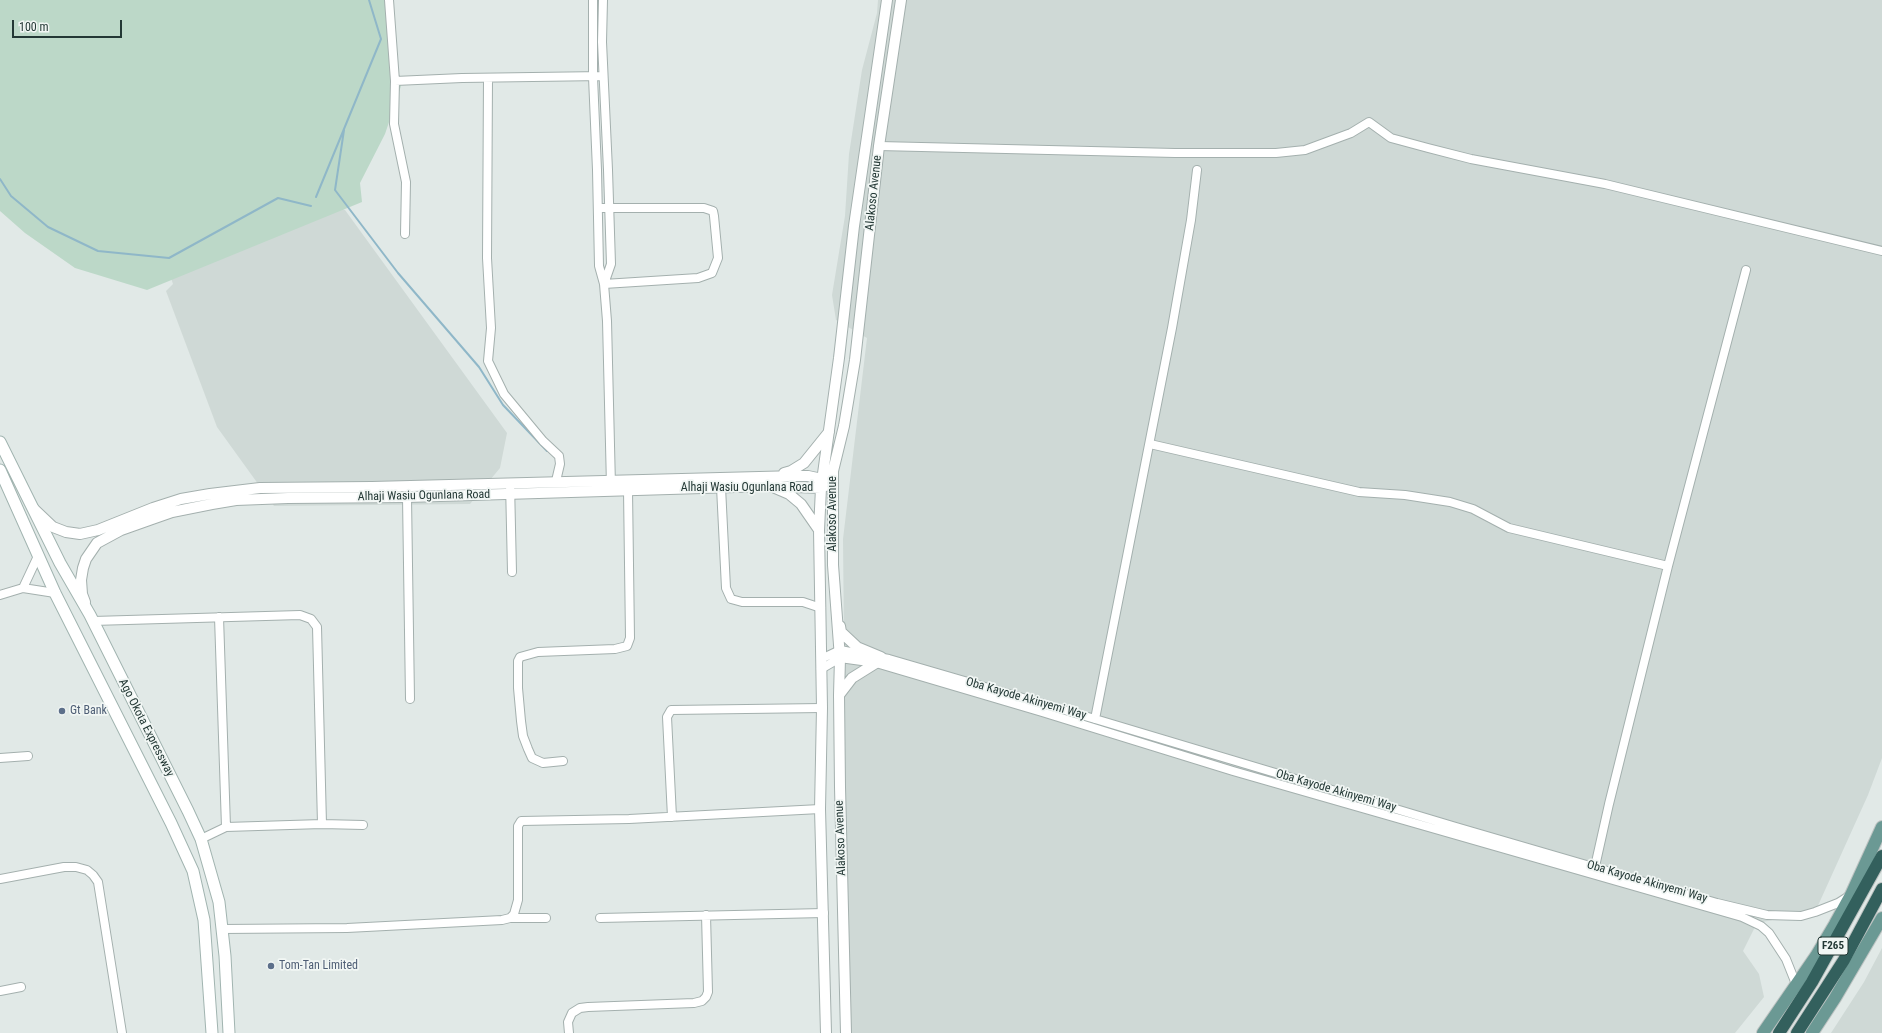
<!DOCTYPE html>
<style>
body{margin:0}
#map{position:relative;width:1882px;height:1033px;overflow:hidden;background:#e1e9e7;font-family:"Roboto Condensed",sans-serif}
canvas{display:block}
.scale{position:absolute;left:12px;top:20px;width:110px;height:18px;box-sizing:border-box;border:2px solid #233835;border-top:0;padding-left:5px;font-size:12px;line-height:14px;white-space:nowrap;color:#233835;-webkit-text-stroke:3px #f1f6f4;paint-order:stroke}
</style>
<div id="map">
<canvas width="1882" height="1033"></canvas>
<div class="scale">100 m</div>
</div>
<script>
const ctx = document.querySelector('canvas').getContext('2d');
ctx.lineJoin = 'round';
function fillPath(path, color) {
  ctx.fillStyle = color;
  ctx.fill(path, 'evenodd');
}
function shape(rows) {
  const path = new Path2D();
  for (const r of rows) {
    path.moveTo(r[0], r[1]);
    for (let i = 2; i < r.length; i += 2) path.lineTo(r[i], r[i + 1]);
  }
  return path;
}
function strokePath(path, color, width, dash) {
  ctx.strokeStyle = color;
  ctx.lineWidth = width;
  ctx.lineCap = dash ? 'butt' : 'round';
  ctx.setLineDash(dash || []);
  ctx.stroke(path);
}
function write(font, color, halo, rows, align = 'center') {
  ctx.font = font + ' "Roboto Condensed",sans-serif';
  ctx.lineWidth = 3.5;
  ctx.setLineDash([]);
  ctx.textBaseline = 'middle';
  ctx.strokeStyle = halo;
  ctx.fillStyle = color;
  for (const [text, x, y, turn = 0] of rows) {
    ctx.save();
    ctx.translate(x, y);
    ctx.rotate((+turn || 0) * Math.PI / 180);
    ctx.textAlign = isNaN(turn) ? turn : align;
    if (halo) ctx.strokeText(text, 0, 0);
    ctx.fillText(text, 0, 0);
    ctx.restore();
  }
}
fillPath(shape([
 [878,0,1882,0,1882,758,1868,795,1816,910,1799,918,1778,919,1757,923,1743,951,1759,974,1764,997,1735,1033,846,1033,843,890,845,737,843,539,867,338,836,320,832,295,845,216,849,154,862,70,877,13],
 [304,194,345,210,507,433,500,468,470,504,274,506,217,427,166,291,173,284,168,269],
 [1882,948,1882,1033,1831,1033,1864,982]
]), '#cfd9d6');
fillPath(shape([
 [0,0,385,0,401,86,385,134,360,183,362,202,147,290,75,268,25,233,0,211]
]), '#bcd8c8');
strokePath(shape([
 [344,130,335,190,398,273,479,367,503,405,547,451],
 [0,179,11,196,48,227,98,251,169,258,278,198,311,206],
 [316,197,381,39,369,0]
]), '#8fb7c8', 2);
const minor = shape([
 [389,0,395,81],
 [593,0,593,77,597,170,599,266,604,284,607,321,611,486],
 [603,0,602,42,608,170,611,264,604,284],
 [488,78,487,258,491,328,488,361,504,394,543,441,559,456,560,464,556,481],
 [879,146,1175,153,1276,153,1305,150,1351,133,1369,122,1391,138,1428,148,1471,159,1605,184,1882,251],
 [598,208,704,208,713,211,714,216,718,258,712,273,698,278,604,284],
 [405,234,406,182,394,124,395,81,462,78,603,76],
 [1150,444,1359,492,1405,495,1450,502,1473,509,1509,528,1668,566],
 [510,483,512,572],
 [721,487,726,588,731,599,742,602,803,602,821,608],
 [407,497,410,699],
 [23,588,38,556],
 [0,595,23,588,55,593],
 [219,617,226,827],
 [93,621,300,615,311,619,317,627,322,824],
 [821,659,840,650,889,659,1095,719,1456,827,1717,903,1767,915,1801,916,1815,912,1838,903,1849,896],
 [821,669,840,658,876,663,1042,712,1233,771,1742,917,1761,926,1769,933,1786,959,1796,984],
 [1095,719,1172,328,1191,220,1197,170],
 [0,758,28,756],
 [563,761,543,763,532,758,528,749,523,736,521,721,518,688,518,661,520,657,538,652,615,649,627,646,630,638,628,490],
 [672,817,667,717,671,710,822,708],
 [201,839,226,827,322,824,363,825],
 [1594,871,1609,804,1668,566,1746,270],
 [0,879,64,867,76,867,87,870,93,875,98,882,122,1033],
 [510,918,546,918],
 [600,918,824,913],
 [222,929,347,928,502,920,510,918,514,914,518,900,518,826,521,821,629,819,820,809],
 [0,991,21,987],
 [569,1033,568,1022,572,1013,580,1008,588,1007,694,1003,702,1001,706,997,708,992,706,915]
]);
const tertiary = shape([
 [784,473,791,471,804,463,829,432],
 [775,488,789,494,801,504,819,530],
 [33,508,53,527,66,532,80,534,98,530,153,508,181,499,210,494,260,488,372,487,798,476,808,476,822,479,828,475],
 [85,602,82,594,81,580,83,568,86,559,97,543,121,530,152,519,172,512,212,504,236,500,288,498,407,497,768,486,821,488,827,485],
 [840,626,841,632,857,647,881,657],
 [839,695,852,678,876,663],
 [826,1033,820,809,822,708,819,530,821,488,839,358,854,226,887,0],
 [846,1033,840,787,839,695,840,658,833,565,833,471,844,426,855,360,879,146,901,0]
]);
const secondary = shape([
 [0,442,60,563,90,615,188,811,201,839,219,902,225,956,229,1033],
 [0,470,55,593,171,823,193,871,204,920,212,1033]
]);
const primary = shape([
 [1763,1033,1816,956,1835,924,1851,895,1882,827],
 [1812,1033,1835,998,1882,918]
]);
const motorway = shape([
 [1779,1033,1812,982,1882,856],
 [1797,1033,1844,960,1882,889]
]);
strokePath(minor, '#a4b0ae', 10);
strokePath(tertiary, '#a4b0ae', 12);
strokePath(secondary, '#a1b4b0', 13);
strokePath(primary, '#bdc3c2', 14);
strokePath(motorway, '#bdc3c2', 14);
strokePath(minor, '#fff', 8);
strokePath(tertiary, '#fff', 10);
strokePath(secondary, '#fff', 11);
strokePath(primary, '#6b9994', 12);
strokePath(motorway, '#33605d', 12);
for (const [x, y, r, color] of [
 [62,711,4,"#5c6f8a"],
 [271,966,4,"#5c6f8a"]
]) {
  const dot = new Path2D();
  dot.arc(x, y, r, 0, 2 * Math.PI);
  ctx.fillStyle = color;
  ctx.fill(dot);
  strokePath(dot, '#f1f6f4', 1.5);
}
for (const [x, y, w] of [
 [1833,946,30]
]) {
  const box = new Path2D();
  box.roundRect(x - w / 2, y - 9, w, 18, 3);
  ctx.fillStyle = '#f1f6f4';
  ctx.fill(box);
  strokePath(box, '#233835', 1);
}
write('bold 11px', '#233835', null, [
 ["F265",1833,946]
]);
write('12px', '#233835', '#f1f6f4', [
 ["Alakoso Avenue",874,193,-84],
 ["Alhaji Wasiu Ogunlana Road",747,488],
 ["Alhaji Wasiu Ogunlana Road",424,496,-1],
 ["Alakoso Avenue",833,514,-90],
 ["Oba Kayode Akinyemi Way",1026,699,16],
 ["Ago Okota Expressway",146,728,63],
 ["Oba Kayode Akinyemi Way",1336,791,16],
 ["Alakoso Avenue",841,838,-92],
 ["Oba Kayode Akinyemi Way",1647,882,16]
]);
write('12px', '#4e5e75', '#f1f6f4', [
 ["Gt Bank",70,711],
 ["Tom-Tan Limited",279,966]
], 'left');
</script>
